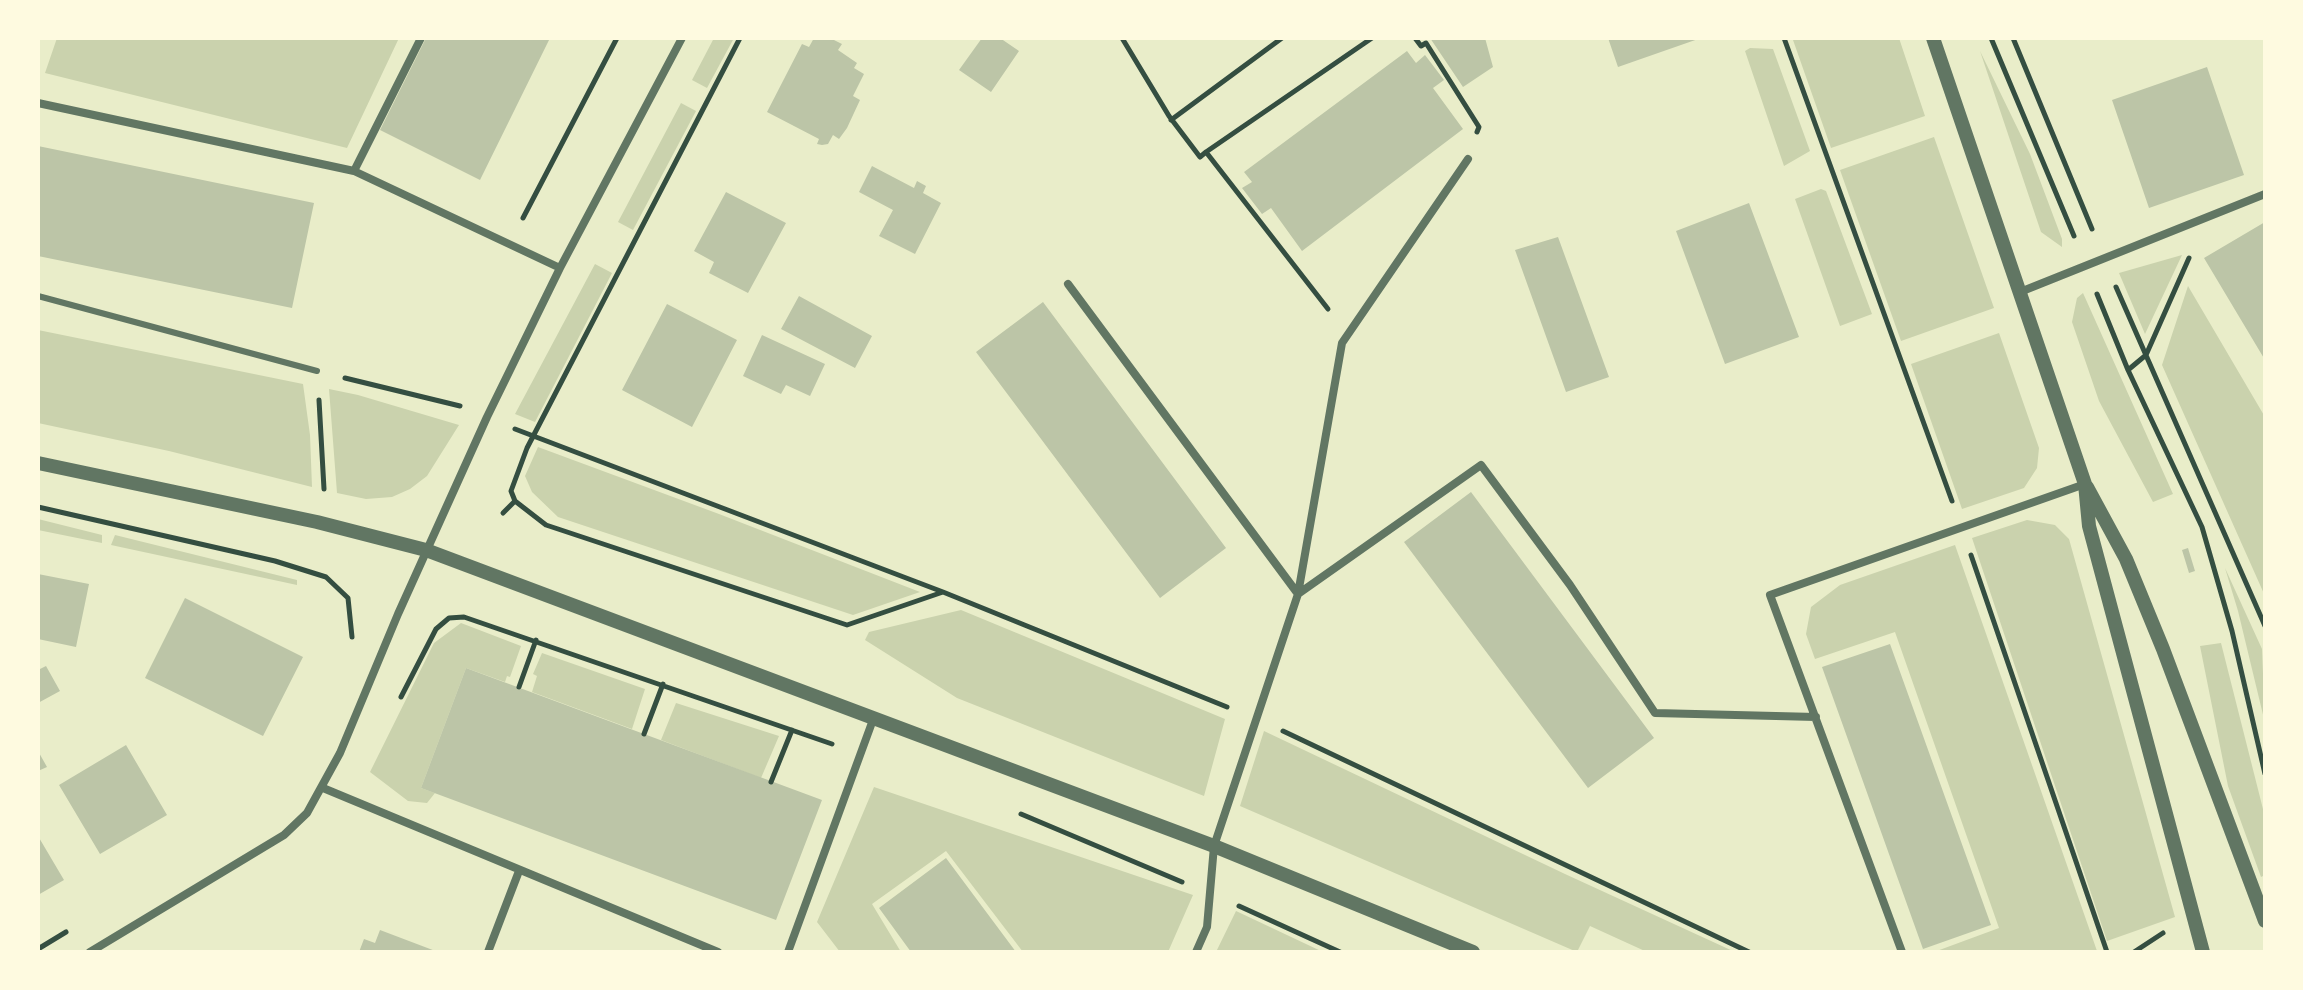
<!DOCTYPE html>
<style>
body{margin:0}
#map{position:relative;width:2303px;height:990px;overflow:hidden;background:#e9edc9;font-family:"Fira Sans Condensed",sans-serif}
canvas{display:block}
.frame{position:absolute;inset:0;border:40px solid #fefae0;pointer-events:none}
</style>
<div id="map">
<canvas width="2303" height="990"></canvas>
<div class="frame"></div>
</div>
<script>
const ctx = document.querySelector('canvas').getContext('2d');
ctx.lineJoin = 'round';
function fillPath(path, color) {
  ctx.fillStyle = color;
  ctx.fill(path, 'evenodd');
}
function shape(rows) {
  const path = new Path2D();
  for (const r of rows) {
    path.moveTo(r[0], r[1]);
    for (let i = 2; i < r.length; i += 2) path.lineTo(r[i], r[i + 1]);
  }
  return path;
}
function strokePath(path, color, width, dash) {
  ctx.strokeStyle = color;
  ctx.lineWidth = width;
  ctx.lineCap = dash ? 'butt' : 'round';
  ctx.setLineDash(dash || []);
  ctx.stroke(path);
}
fillPath(shape([
 [57,38,399,38,347,148,45,73],
 [714,38,734,38,707,88,692,80],
 [1799,38,1899,38,1925,116,1831,148,1793,40],
 [1750,48,1773,49,1810,151,1784,166,1745,51],
 [1980,51,2030,154,2062,239,2062,247,2041,232],
 [681,103,696,111,633,230,618,222],
 [1934,137,1994,308,1901,341,1840,170],
 [1821,189,1826,191,1872,314,1840,326,1795,199],
 [2182,255,2145,334,2119,273],
 [595,264,612,273,535,422,515,414],
 [2188,286,2265,417,2265,596,2162,365],
 [2083,293,2173,494,2153,502,2099,401,2072,322,2077,298],
 [38,330,303,384,310,435,312,487,169,451,38,423],
 [1999,333,2039,448,2037,468,2024,488,1962,509,1911,364],
 [329,389,358,395,459,425,427,476,410,489,392,497,366,499,337,493],
 [538,447,719,514,920,592,853,615,558,517,532,492,525,476],
 [38,519,102,535,102,543,38,530],
 [2027,520,2055,525,2069,539,2175,917,2107,941,1972,538],
 [115,535,297,580,297,585,111,545],
 [1955,545,2097,951,2095,952,1934,952,1999,928,1895,632,1815,659,1806,634,1811,607,1840,585],
 [2225,568,2262,649,2265,723,2238,611],
 [961,610,1225,719,1204,796,957,698,865,640,869,632],
 [461,623,521,646,510,677,507,676,505,682,466,668,421,788,435,793,427,803,408,801,370,772,434,643],
 [2221,643,2265,817,2265,875,2261,877,2228,786,2200,646],
 [542,653,645,689,632,729,532,692,537,676,533,674],
 [676,703,779,736,761,778,661,740],
 [1264,731,1565,874,1735,952,1647,952,1590,926,1577,952,1240,806],
 [874,787,1193,895,1168,952,1023,952,946,851,872,904,901,952,840,952,817,922],
 [1236,911,1323,952,1216,952]
]), '#cad2ad');
fillPath(shape([
 [426,38,550,38,480,180,380,130],
 [814,38,830,38,842,44,838,50,857,63,854,68,864,74,853,96,860,100,847,128,839,139,833,135,828,144,822,145,817,144,819,139,767,112,802,44,809,47],
 [982,38,1000,38,1019,51,991,92,959,70],
 [1430,38,1485,38,1493,67,1463,87],
 [1608,38,1701,38,1618,67],
 [1407,51,1416,63,1425,55,1444,80,1433,88,1463,129,1302,251,1271,208,1262,214,1242,188,1252,182,1244,172],
 [2207,67,2244,175,2149,208,2112,100],
 [38,146,314,203,292,308,38,256],
 [872,166,914,188,917,181,926,186,923,193,941,203,915,254,879,236,893,210,859,192],
 [726,192,786,223,748,293,709,273,714,262,694,251],
 [1749,203,1799,337,1725,364,1676,231],
 [2265,222,2265,360,2204,258],
 [1558,237,1609,377,1566,392,1515,250],
 [799,296,872,336,855,368,781,329],
 [1043,302,1226,548,1160,598,976,352],
 [667,304,737,340,692,427,622,390],
 [762,335,825,364,810,396,786,385,781,394,743,376],
 [1471,492,1654,738,1588,788,1404,542],
 [2188,548,2195,571,2189,573,2182,550],
 [38,574,89,584,76,647,38,639],
 [185,598,303,657,263,736,145,678],
 [1890,644,1991,925,1923,949,1822,667],
 [46,666,60,691,38,703,38,670],
 [466,668,822,800,776,920,421,788],
 [126,745,167,815,100,854,59,785],
 [38,751,47,767,38,771],
 [38,836,64,880,38,895],
 [946,858,1016,952,911,952,879,908],
 [380,930,438,952,359,952,364,939,375,943]
]), '#bcc5a7');
strokePath(shape([
 [740,38,527,448,511,491,515,501,546,525,847,625,943,592,1227,707],
 [1122,38,1169,116,1200,157,1206,152],
 [1415,38,1421,46,1426,43,1479,127,1477,132],
 [1784,38,1952,501],
 [1991,38,2074,236],
 [2013,38,2092,229],
 [1171,120,1282,38],
 [523,218,617,38],
 [2116,287,2265,626],
 [2097,294,2128,370,2202,527,2232,631,2265,774],
 [1328,309,1206,152,1372,38],
 [2128,370,2146,355,2189,258],
 [345,378,460,406],
 [319,400,324,489],
 [515,429,943,592],
 [38,507,275,561,326,577,348,598,352,637],
 [503,513,515,501],
 [1971,555,2107,952],
 [519,687,536,640],
 [401,697,436,629,449,618,464,617,832,744],
 [1283,731,1749,952],
 [644,734,663,684],
 [771,782,792,730],
 [1021,814,1182,882],
 [1239,906,1340,952],
 [38,949,66,932],
 [2134,952,2163,933]
]), '#344e41', 5);
strokePath(shape([
 [38,296,317,371]
]), '#617663', 6);
strokePath(shape([
 [38,103,354,171,421,38],
 [354,171,560,268],
 [1068,284,1298,594,1481,465,1570,585,1655,713,1816,717],
 [2020,292,2265,194],
 [323,788,718,952],
 [90,952,284,835,307,813,340,753,398,614,487,417,560,268,682,38],
 [488,952,519,871],
 [788,952,874,717],
 [1196,952,1207,927,1214,846,1298,594,1342,343,1468,159],
 [1902,952,1770,595,2085,484]
]), '#617663', 8);
strokePath(shape([
 [1933,38,2085,484,2089,526,2203,952],
 [38,463,317,522,426,550,1214,846,1473,952],
 [2087,487,2126,559,2163,649,2265,921]
]), '#617663', 14);
</script>
